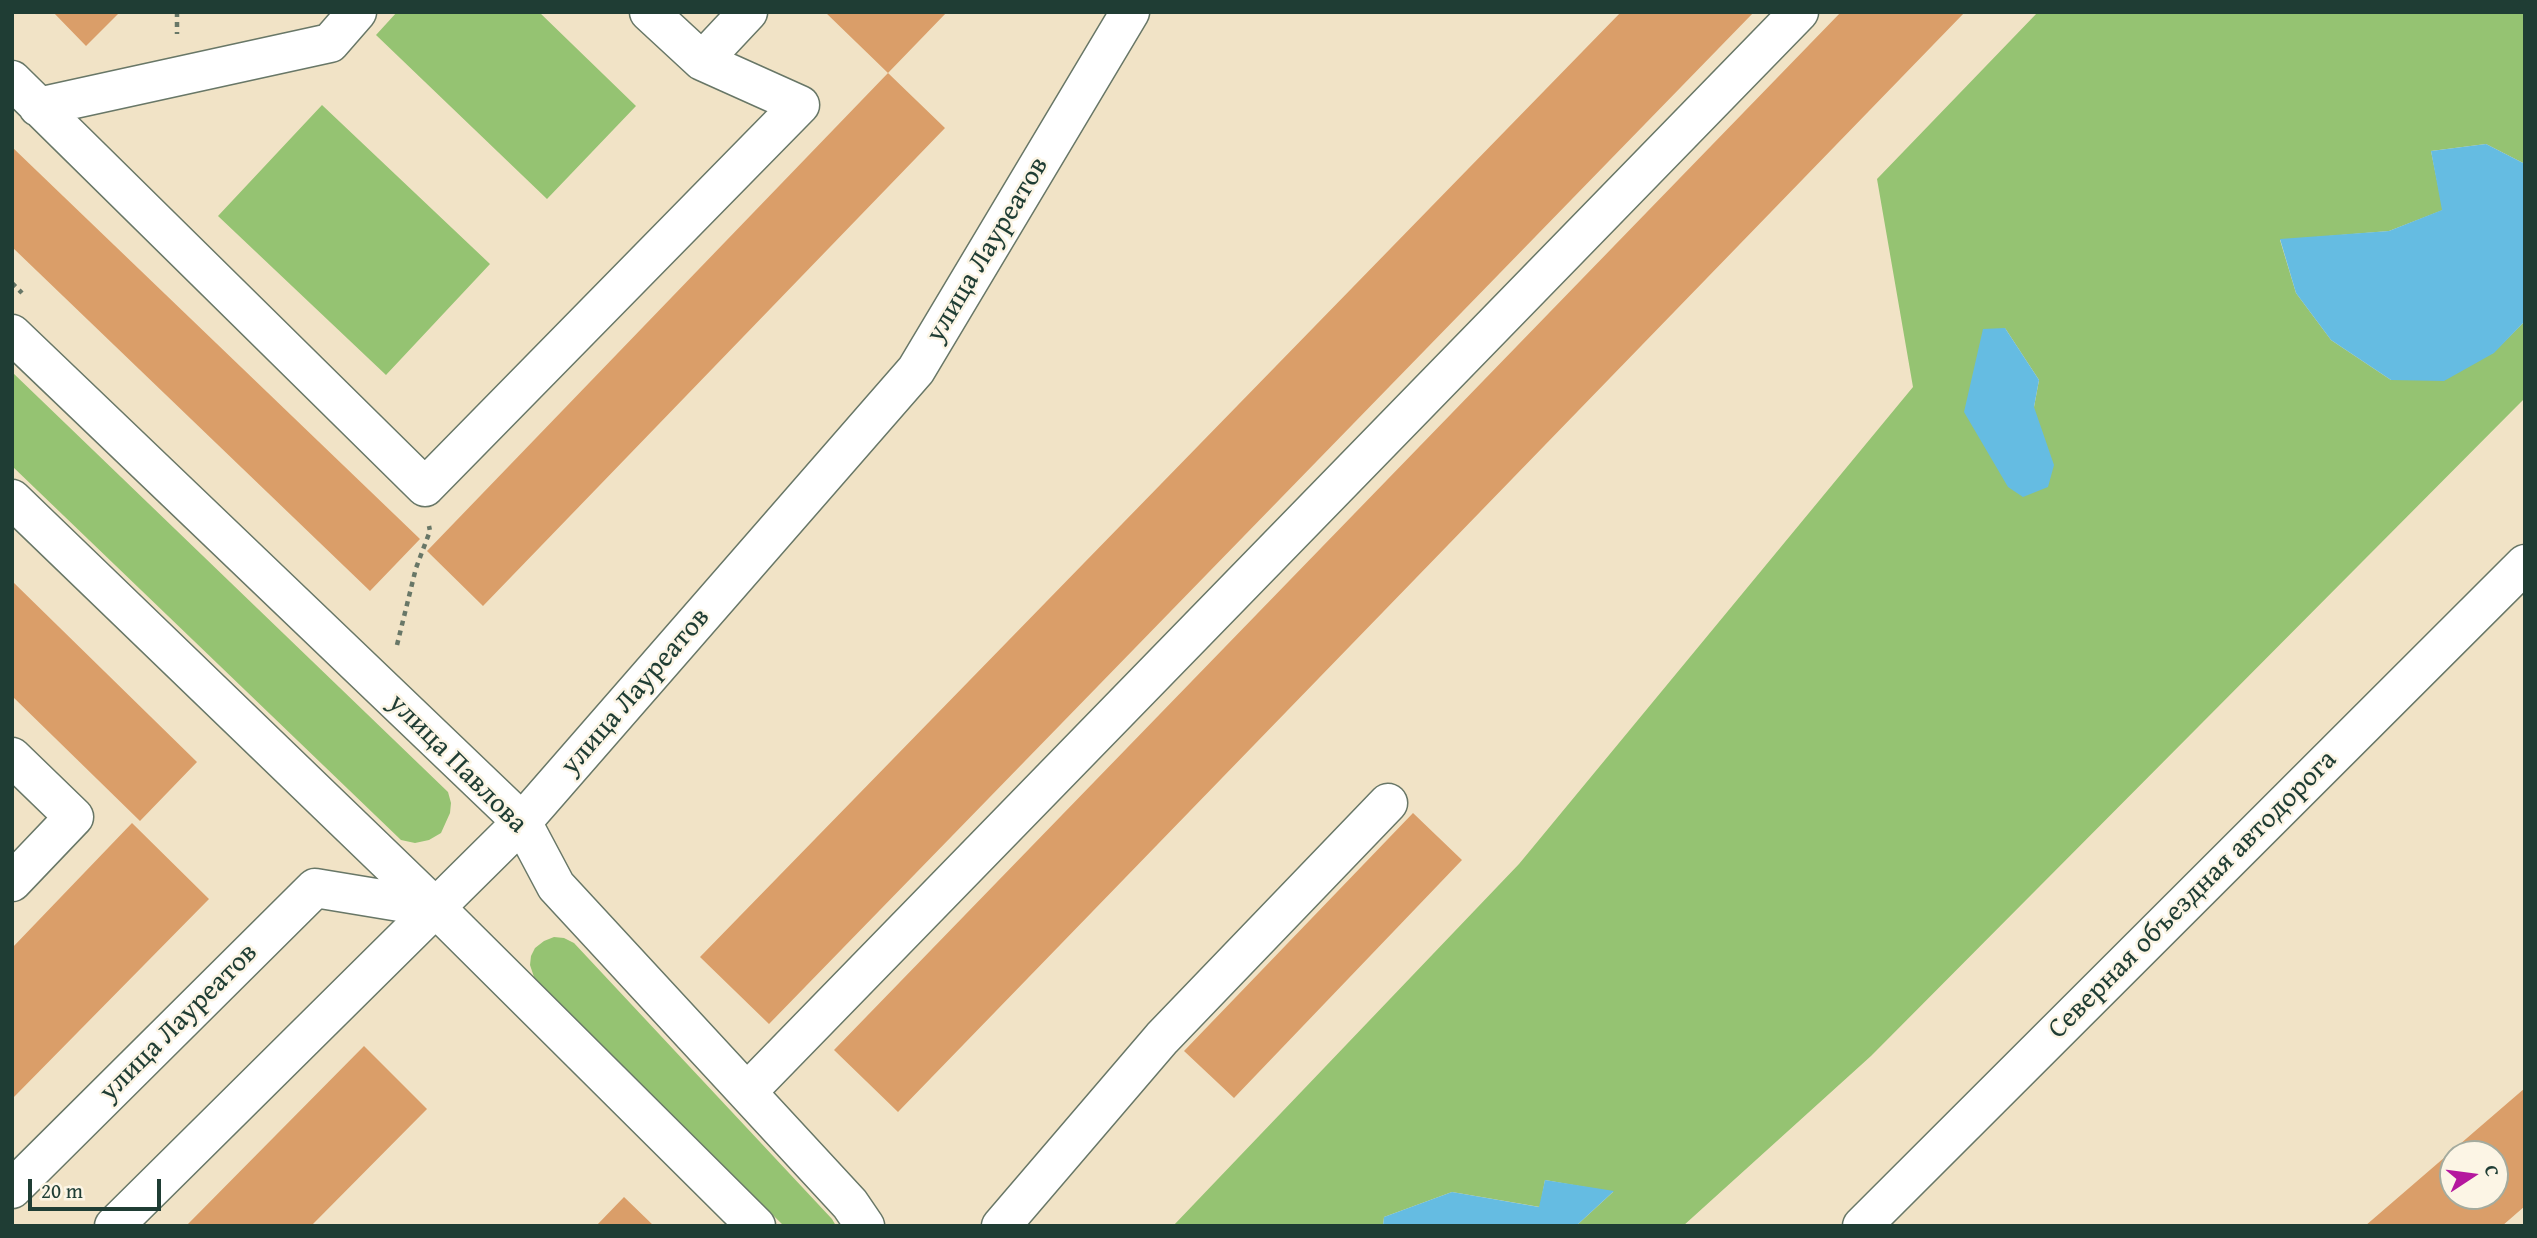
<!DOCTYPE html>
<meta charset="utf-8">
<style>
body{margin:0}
#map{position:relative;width:2537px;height:1238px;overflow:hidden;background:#f1e3c6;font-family:"Gentium Book Plus",serif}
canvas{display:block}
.frame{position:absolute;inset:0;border:14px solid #1f3d34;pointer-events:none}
.north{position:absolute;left:2439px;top:1140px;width:70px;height:70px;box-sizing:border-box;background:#fcf5e5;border:2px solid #a4ab9e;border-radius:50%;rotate:77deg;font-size:19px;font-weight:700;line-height:28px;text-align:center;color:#1f3d34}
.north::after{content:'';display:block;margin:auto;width:24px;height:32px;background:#b5179e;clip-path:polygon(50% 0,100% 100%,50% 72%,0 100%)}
.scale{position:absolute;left:28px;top:1179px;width:133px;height:32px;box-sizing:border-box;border:4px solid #1f3d34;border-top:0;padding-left:9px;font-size:21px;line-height:24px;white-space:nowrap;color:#1f3d34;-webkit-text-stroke:5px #fcf5e5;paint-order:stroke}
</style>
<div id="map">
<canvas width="2537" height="1238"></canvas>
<div class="frame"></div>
<div class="north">С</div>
<div class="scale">20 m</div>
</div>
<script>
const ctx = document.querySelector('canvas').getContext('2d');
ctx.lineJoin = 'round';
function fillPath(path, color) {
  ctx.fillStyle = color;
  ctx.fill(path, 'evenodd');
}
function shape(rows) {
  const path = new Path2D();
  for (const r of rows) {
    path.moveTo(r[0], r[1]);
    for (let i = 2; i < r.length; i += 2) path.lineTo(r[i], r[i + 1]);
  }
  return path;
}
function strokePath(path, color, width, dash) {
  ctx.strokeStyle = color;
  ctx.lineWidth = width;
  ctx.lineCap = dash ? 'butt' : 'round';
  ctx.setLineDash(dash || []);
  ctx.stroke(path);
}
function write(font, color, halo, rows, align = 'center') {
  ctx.font = font + ' "Gentium Book Plus",serif';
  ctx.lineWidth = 5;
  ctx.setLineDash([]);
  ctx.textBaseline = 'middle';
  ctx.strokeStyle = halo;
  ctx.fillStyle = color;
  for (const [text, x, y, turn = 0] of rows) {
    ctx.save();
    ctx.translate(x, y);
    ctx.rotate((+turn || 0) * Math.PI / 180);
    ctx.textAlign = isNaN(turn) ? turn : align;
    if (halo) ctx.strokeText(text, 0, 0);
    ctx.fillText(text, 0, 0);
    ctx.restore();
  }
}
fillPath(shape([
 [397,12,539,12,636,106,547,199,376,35],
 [2038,12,2525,12,2525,164,2486,144,2431,151,2443,210,2389,231,2280,240,2296,293,2331,340,2391,380,2493,353,2525,321,2525,398,1871,1056,1683,1226,1576,1226,1613,1192,1545,1180,1540,1207,1452,1192,1384,1217,1383,1226,1173,1226,1519,864,1913,387,1877,179],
 [2005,328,2039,380,2034,407],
 [322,105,490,264,386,375,218,216],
 [12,372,448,792,451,803,450,813,441,833,429,840,415,843,401,840,12,466],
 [554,937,564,938,574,943,832,1219,836,1226,784,1226,536,983,530,965,531,956,535,948,544,941]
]), '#95c372');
fillPath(shape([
 [2486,144,2525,164,2525,321,2494,353,2444,381,2391,380,2331,340,2296,293,2280,239,2389,231,2442,210,2431,151],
 [2005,328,2039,380,2034,407,2054,465,2048,487,2023,497,2008,487,1964,412,1983,329],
 [1545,1180,1614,1191,1576,1226,1383,1226,1384,1217,1452,1192,1539,1207]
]), '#65bce2');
fillPath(shape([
 [53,12,120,12,86,46],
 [825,12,947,12,888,73],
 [1621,12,1754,12,769,1024,700,957],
 [1841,12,1965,12,898,1112,834,1050],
 [888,73,945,128,483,606,427,551],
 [12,147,420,539,370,591,12,247],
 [12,581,197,762,140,821,12,696],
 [1413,813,1462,860,1234,1098,1184,1051],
 [132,823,209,899,12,1099,12,948],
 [364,1046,427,1109,311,1226,186,1226],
 [2525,1088,2525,1206,2502,1226,2365,1226],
 [2453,1154,2495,1154,2495,1196,2453,1196],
 [624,1197,654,1226,596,1226]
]), '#da9e69');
const minor = shape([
 [702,61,748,12],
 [12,80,425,487,800,105,702,61,649,12],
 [38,107,330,43,357,12],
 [12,334,522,822,556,886,850,1204,865,1226],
 [12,499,436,908,756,1226],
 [12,757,74,817,12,882],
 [747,1092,1799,12],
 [12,1189,315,888,436,908],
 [114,1226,522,822,916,370,1130,12],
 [1001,1226,1162,1038,1388,803],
 [1862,1226,2525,564]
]);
strokePath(minor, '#687767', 41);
strokePath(shape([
 [177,12,177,34],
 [12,283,22,293],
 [397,645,416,568,430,531,429,526]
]), '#687767', 4.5, [5, 5]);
strokePath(minor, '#fff', 38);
write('28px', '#1f3d34', '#fcf5e5', [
 ["улица Лауреатов",988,250,-59],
 ["улица Лауреатов",636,692,-49],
 ["улица Павлова",457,764,45],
 ["Северная объездная автодорога",2193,895,-45],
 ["улица Лауреатов",179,1023,-45]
]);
</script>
